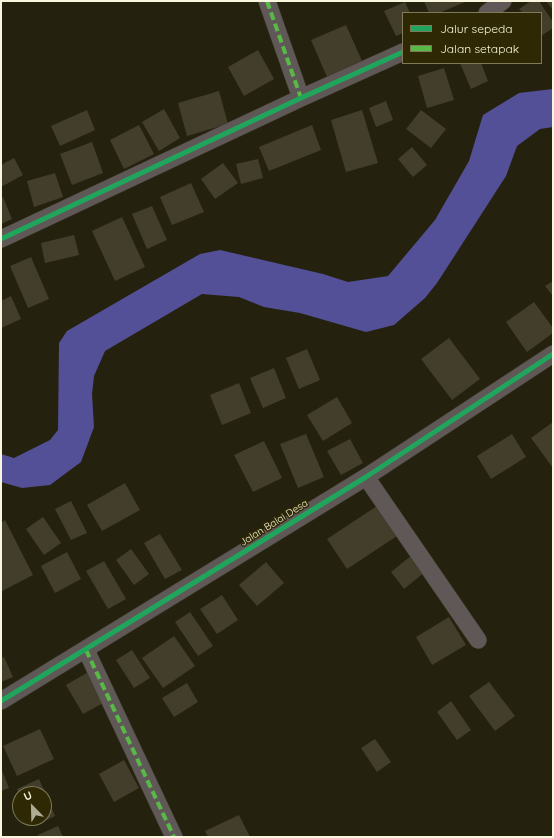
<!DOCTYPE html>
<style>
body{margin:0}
#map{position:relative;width:554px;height:838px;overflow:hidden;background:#24220e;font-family:Quicksand,sans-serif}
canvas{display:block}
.frame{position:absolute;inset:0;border:2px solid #f8f6dc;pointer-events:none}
.legend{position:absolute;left:402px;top:12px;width:140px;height:52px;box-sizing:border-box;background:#2e2904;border:1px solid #7f7b5a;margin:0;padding:5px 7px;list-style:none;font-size:12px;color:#f8f6dc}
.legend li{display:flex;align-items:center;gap:8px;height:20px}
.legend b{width:20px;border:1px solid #7f7b5a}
.north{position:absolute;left:12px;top:786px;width:40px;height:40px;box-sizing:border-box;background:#2e2904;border:1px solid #7f7b5a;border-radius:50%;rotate:337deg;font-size:11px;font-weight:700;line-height:16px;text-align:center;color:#f8f6dc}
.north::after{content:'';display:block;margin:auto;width:14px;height:18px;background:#aeac94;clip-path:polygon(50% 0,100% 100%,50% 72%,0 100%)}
</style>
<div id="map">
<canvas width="554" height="838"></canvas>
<div class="frame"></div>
<ul class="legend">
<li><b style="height:5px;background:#20a55d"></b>Jalur sepeda</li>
<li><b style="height:5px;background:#58b947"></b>Jalan setapak</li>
</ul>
<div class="north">U</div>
</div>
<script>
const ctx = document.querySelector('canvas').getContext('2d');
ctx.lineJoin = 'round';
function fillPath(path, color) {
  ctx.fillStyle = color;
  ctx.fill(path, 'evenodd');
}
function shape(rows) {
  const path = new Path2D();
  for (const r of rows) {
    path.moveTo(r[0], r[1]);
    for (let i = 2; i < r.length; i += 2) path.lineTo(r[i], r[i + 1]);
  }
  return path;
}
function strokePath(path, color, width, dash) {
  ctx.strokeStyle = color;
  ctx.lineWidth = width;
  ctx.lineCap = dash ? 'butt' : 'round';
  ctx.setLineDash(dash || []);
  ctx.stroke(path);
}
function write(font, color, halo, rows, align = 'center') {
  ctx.font = font + ' Quicksand,sans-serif';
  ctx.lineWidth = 3;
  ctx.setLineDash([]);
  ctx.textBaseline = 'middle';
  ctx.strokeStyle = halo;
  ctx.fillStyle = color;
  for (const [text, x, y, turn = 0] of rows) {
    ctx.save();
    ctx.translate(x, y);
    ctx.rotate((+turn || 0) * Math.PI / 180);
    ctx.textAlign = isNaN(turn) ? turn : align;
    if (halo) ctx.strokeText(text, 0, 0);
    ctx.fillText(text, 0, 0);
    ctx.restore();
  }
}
fillPath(shape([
 [553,89,553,127,540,129,517,146,506,176,437,283,425,298,394,325,366,332,300,313,264,307,239,297,202,294,105,351,94,376,92,394,94,427,81,462,50,485,22,488,1,482,1,454,14,458,50,440,58,430,59,343,67,331,200,254,220,250,323,274,348,282,388,276,435,220,469,161,483,115,519,93]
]), '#535098');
fillPath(shape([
 [424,1,464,1,465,2,439,13,429,13],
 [531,1,539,1,553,22,553,28,541,36,541,13,523,13,519,9],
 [546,1,553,1,553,10],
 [405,2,410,13,403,13,403,33,396,36,384,11],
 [346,25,362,61,327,77,311,40],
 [258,50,274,79,244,96,228,67],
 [460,63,481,63,488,81,471,89],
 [444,68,454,100,427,108,418,76],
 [219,91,228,124,187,136,178,103],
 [386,101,393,120,376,127,369,108],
 [164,109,180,138,159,151,142,122],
 [87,110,95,130,60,146,51,126],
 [362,110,378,163,346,172,331,120],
 [421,110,446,129,431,148,406,129],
 [139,125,154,154,124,169,110,140],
 [312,125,321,150,269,171,259,147],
 [92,142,103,173,72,185,60,154],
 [412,147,427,165,413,177,398,159],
 [14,158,23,175,1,187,1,165],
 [258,159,263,178,241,184,236,164],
 [223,163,238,183,215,199,201,179],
 [55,173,63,197,34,207,27,181],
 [191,183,204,212,172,225,160,197],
 [3,197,12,219,1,224,1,198],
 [152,206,167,240,147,249,132,214],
 [122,217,145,267,115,281,92,231],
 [74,235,79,255,45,263,41,243],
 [31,257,49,299,28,308,10,266],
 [553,281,553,296,545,286],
 [11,296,21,319,1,328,1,301],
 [534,302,553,328,553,333,527,352,506,322],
 [449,338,480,379,452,400,421,359],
 [307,349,320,380,299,389,286,358],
 [274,368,286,398,263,408,250,378],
 [239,383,251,413,222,425,210,395],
 [337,397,352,423,323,441,307,415],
 [553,422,553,468,531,438],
 [306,434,324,477,298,488,280,444],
 [512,434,526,457,491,479,477,456],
 [350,439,363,463,341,475,327,451],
 [264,441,282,478,253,492,234,455],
 [125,483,140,510,102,531,87,505],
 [71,501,87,533,71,540,55,509],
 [377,506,397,536,347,569,327,539],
 [43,517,61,543,44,555,26,529],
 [5,520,33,575,2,591,1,523],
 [160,534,182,570,165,579,144,543],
 [131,549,149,574,134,585,116,560],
 [67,552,81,579,55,593,41,566],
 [412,555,426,571,404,589,391,572],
 [104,561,126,599,108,609,86,571],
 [266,562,284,583,257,606,239,585],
 [222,595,238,620,217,634,200,609],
 [190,612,213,646,198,656,175,622],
 [449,617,466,645,432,665,416,637],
 [174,636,195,666,163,688,142,658],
 [132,650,150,678,134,688,116,660],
 [4,657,13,677,1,682,1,658],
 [90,671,107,701,83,714,66,685],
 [489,682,515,716,495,731,469,696],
 [187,683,198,702,174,717,162,698],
 [451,701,471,730,457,740,437,712],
 [40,729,54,759,17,776,3,746],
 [375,739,391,762,377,772,361,748],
 [124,760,139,788,114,802,99,774],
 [1,768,9,788,1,791],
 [39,779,55,816,34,826,30,818,44,818,44,794,19,794,17,789],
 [239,815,250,837,208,837,205,831],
 [58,826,63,837,38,837,38,835]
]), '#433e2b');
const minor = shape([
 [267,1,301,98],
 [487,13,503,1],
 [1,239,301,98,403,52],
 [366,477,478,640],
 [86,650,174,837],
 [1,701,366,477,553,354]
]);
strokePath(minor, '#403e2d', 18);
strokePath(minor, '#605857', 17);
strokePath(shape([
 [267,1,301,98],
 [86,650,174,837]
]), '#58b947', 4, [8, 4]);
strokePath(shape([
 [1,239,301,98,403,52],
 [1,701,366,477,553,354]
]), '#20a55d', 5);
write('10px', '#f8f6dc', '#2e2904', [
 ["Jalan Balai Desa",274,523,-32]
]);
</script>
